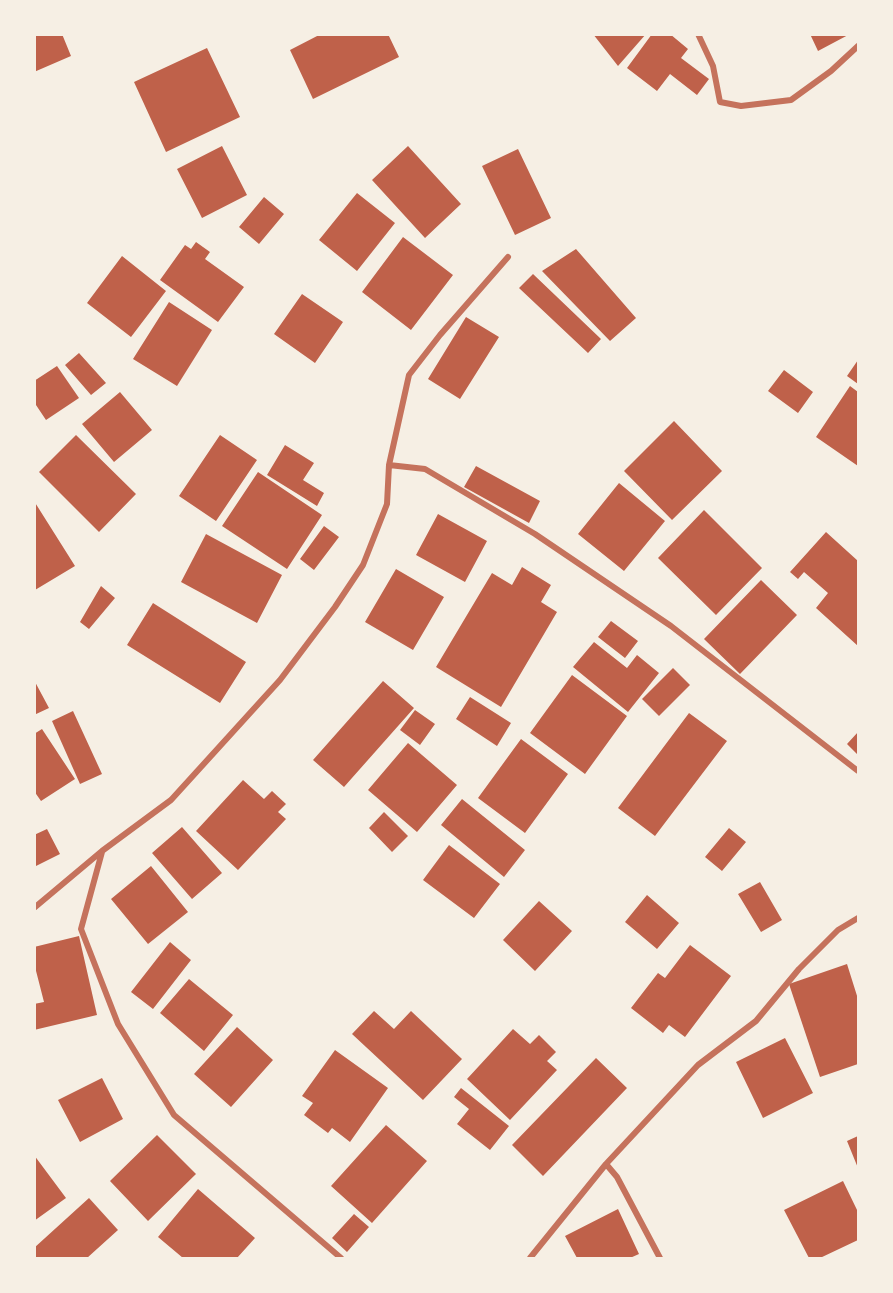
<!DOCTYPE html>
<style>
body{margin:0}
#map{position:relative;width:893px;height:1293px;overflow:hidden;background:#f6efe4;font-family:Literata,serif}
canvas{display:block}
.frame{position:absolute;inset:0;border:36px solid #f6efe4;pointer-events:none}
</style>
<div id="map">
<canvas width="893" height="1293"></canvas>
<div class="frame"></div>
</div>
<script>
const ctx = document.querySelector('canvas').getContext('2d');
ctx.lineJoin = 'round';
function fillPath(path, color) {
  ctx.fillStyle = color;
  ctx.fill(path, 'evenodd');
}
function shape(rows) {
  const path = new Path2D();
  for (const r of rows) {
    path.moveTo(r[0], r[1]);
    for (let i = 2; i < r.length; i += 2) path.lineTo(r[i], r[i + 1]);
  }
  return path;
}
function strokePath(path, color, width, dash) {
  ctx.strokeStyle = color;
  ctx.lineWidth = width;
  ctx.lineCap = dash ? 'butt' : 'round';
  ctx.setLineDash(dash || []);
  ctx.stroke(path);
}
fillPath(shape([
 [34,34,62,34,71,56,34,72],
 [321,34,388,34,399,57,313,99,290,50],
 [593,34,646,34,618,66],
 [652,34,670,34,688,49,681,58,709,79,697,95,670,74,657,91,627,68],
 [810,34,850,34,818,51],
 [207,48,240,117,166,152,134,82],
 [222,146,247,195,202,218,177,169],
 [408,146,461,204,425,238,372,180],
 [518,149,551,218,515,235,482,166],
 [357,193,395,223,357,271,319,240],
 [264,197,284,214,259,244,239,227],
 [403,237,453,275,411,330,362,292],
 [196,242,210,252,205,259,244,287,218,322,160,280,185,245,191,249],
 [576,249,636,318,610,341,542,271],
 [122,256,166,291,131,337,87,303],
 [533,274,601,339,588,353,519,288],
 [302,294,343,322,315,363,274,334],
 [169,302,212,330,177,386,133,359],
 [466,317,499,337,460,399,428,379],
 [79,353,106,383,91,395,65,365],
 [858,360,858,384,847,376],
 [57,366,79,398,46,420,34,402,34,381],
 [784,370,813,392,798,413,768,391],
 [850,386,858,392,858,466,816,437],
 [120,392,152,430,114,462,82,424],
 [674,421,722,471,672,520,624,471],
 [76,435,136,494,99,532,39,472],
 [220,435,257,460,216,521,179,496],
 [285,445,314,463,303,480,324,493,317,506,267,475],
 [476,466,540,501,529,523,464,487],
 [258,472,322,515,287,569,222,526],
 [619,483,665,521,624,571,578,534],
 [34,501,75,566,35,590,34,589],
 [704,510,762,568,716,615,658,558],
 [438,514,487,541,465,582,416,555],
 [324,526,339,537,314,570,300,559],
 [826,532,858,561,858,646,816,608,828,593,804,572,798,579,790,572],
 [206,534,282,575,257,623,181,582],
 [522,567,551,585,541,602,557,612,501,707,436,667,492,573,512,585],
 [396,569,444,597,413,650,365,622],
 [761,580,797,615,740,674,704,639],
 [101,586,115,598,89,629,80,622],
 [153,603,246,662,220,703,127,645],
 [611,621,638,641,625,658,598,637],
 [594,642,627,668,637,655,659,673,628,712,573,667],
 [673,668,690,685,659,716,642,699],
 [572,675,627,716,585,774,530,733],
 [34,680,49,708,34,715],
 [383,681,414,708,344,787,313,760],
 [470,697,511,723,497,746,456,719],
 [415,710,435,724,420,745,400,730],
 [73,711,102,774,80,784,52,721],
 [689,713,727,741,655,836,618,808],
 [42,729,75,779,41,801,34,791,34,734],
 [858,732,858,755,847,744],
 [521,739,568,774,525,833,478,798],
 [408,743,457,785,417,832,368,790],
 [243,780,264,799,272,791,286,804,278,812,286,819,238,870,196,831],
 [462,799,525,850,504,877,441,825],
 [384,812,408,836,392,852,369,828],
 [182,827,222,873,192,899,152,853],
 [729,828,746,842,722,871,705,857],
 [47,829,60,854,34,867,34,835],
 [449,845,500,884,474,918,423,880],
 [151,866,188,912,148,944,111,899],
 [760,882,782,920,761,932,738,894],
 [647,895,679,923,657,949,625,922],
 [539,901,572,931,535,971,503,940],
 [79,936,97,1015,34,1030,34,1004,44,1002,34,963,34,947],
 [170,942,191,960,153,1009,131,992],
 [690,945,731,976,685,1037,669,1025,663,1033,631,1008,658,973,665,978],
 [847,964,858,999,858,1064,820,1077,789,984],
 [189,979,233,1015,204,1051,160,1013],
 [374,1011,394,1029,411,1011,462,1059,423,1100,352,1034],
 [237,1027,273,1060,231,1107,194,1074],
 [513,1029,530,1044,539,1035,556,1052,547,1061,557,1070,510,1120,467,1079],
 [785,1038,813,1093,763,1118,736,1062],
 [335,1050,388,1088,350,1142,332,1128,328,1133,304,1115,313,1103,302,1096],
 [596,1058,627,1088,543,1176,512,1145],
 [102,1078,123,1119,80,1142,58,1100],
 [461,1088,509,1126,490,1150,457,1124,469,1109,454,1097],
 [386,1125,427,1161,372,1223,331,1186],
 [157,1135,196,1174,148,1221,110,1181],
 [858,1136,858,1168,847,1141],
 [34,1155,66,1198,34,1221],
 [843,1181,858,1212,858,1240,820,1258,809,1258,784,1210],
 [198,1189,255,1238,237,1258,183,1258,158,1237],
 [89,1198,118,1230,87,1258,34,1258,34,1248],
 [618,1209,639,1254,630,1258,577,1258,565,1236],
 [354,1214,369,1227,347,1252,332,1238]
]), '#bf614a');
strokePath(shape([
 [698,34,713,66,720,102,741,106,791,100,831,71,858,46],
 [389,465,425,469,535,534,671,626,858,771],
 [102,852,81,929,118,1024,174,1115,341,1258],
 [34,908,102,851,171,800,280,680,335,607,363,565,387,504,389,465,409,375,440,335,508,257],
 [606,1164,617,1177,660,1258],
 [530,1258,606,1164,698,1065,756,1021,799,969,838,930,858,918]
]), '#c5725c', 6);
</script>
